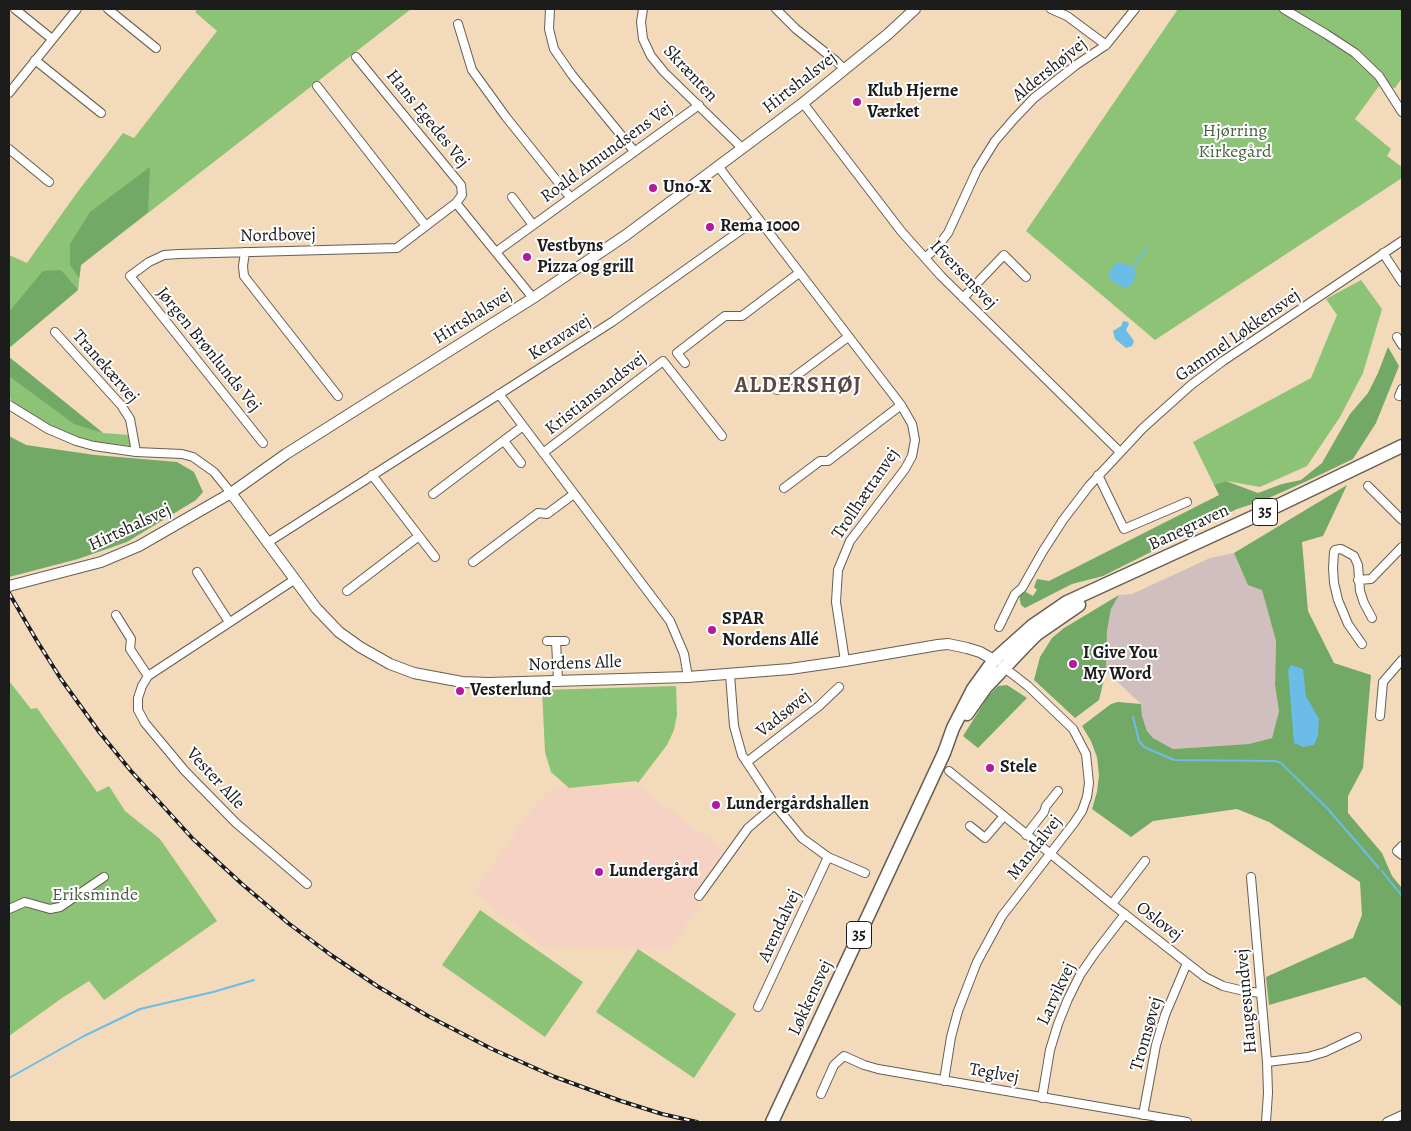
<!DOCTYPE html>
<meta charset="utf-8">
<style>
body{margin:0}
#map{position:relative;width:1411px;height:1131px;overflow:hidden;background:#f3daba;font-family:Alegreya,serif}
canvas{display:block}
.frame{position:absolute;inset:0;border:10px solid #1c1c1c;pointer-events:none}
</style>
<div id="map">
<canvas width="1411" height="1131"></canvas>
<div class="frame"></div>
</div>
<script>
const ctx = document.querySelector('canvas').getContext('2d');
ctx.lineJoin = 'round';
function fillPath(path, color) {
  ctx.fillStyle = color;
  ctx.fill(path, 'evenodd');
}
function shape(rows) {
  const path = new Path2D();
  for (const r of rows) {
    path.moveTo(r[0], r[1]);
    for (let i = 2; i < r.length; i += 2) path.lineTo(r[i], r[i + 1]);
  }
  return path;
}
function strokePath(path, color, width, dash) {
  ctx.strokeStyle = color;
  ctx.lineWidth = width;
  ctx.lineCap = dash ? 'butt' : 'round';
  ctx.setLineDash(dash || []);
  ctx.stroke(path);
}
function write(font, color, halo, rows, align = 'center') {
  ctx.font = font + ' Alegreya,serif';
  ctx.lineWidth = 4;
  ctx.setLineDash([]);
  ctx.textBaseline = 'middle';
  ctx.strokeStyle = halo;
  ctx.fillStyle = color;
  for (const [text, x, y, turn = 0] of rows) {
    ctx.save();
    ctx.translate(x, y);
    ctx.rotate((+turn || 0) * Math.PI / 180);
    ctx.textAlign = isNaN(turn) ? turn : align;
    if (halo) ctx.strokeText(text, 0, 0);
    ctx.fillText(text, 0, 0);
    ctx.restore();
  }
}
fillPath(shape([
 [554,787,640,787,724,851,692,896,701,903,669,950,542,946,474,893,534,806]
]), '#f6d2c5');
fillPath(shape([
 [1234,553,1248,584,1262,589,1276,641,1275,685,1279,711,1272,738,1249,744,1173,749,1153,738,1147,731,1142,716,1141,704,1106,671,1107,631,1111,609,1119,595,1132,594,1210,558]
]), '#d1bfbf');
fillPath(shape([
 [198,9,411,9,81,265,78,290,9,348,9,255,27,263,76,194,123,133,134,138,217,31,195,12],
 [1178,9,1402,9,1402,78,1395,88,1379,86,1355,119,1391,149,1387,156,1402,167,1402,178,1155,340,1026,231],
 [1361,280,1382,309,1363,373,1340,417,1307,466,1260,487,1226,481,1214,485,1193,442,1311,378,1337,315,1326,299],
 [9,357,103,433,129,435,130,446,98,442,64,433,16,404,9,398],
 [9,681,31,709,37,708,97,792,109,786,125,811,160,839,217,921,104,1000,89,981,62,998,9,1036],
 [676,686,677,715,674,730,667,745,638,783,636,781,569,788,551,772,545,752,542,690],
 [480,910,583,982,545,1037,442,965],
 [638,949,736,1014,694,1078,596,1012]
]), '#8dc376');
fillPath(shape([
 [150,167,148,212,81,265,79,278,70,265,70,244,90,212],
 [61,270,78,290,9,348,9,312,43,271],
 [1388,347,1399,366,1376,423,1353,459,1307,481,1262,501,1237,509,1103,576,1072,584,1025,608,1021,605,1019,595,1024,591,1033,596,1037,590,1034,587,1037,579,1049,581,1219,495,1214,485,1226,481,1258,493,1282,484,1301,480,1322,463,1350,414,1368,393,1378,373],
 [9,357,103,433,74,424,9,376],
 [9,436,26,445,95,455,177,462,194,472,203,492,196,500,127,542,78,559,9,577],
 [1347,485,1323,536,1302,542,1308,611,1334,663,1371,675,1363,768,1348,796,1348,813,1382,853,1392,876,1402,888,1402,1007,1365,977,1269,1005,1266,977,1353,938,1362,915,1360,882,1269,822,1237,809,1153,821,1131,837,1092,809,1097,792,1099,775,1097,757,1091,741,1082,726,1111,704,1118,702,1141,704,1142,716,1147,731,1153,738,1173,749,1249,744,1272,738,1279,711,1275,685,1276,641,1262,590,1248,585,1234,553],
 [1119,595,1111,609,1107,631,1106,671,1099,700,1075,718,1034,680,1040,657,1052,638,1064,628],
 [1007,685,1027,698,978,748,963,736,989,695,998,686]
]), '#72a967');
fillPath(shape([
 [1122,263,1133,267,1136,273,1132,285,1124,288,1111,280,1108,274,1115,264],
 [1123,321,1128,322,1129,324,1126,330,1134,341,1132,346,1126,348,1115,339,1113,331,1121,326],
 [1291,665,1303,669,1306,696,1319,719,1318,736,1314,745,1303,747,1294,743,1288,670]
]), '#6bbce6');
strokePath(shape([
 [1133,267,1148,247],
 [1133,717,1139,741,1144,747,1174,760,1275,761,1281,763,1327,808,1379,868],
 [1382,871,1402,896],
 [9,1078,84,1036,140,1009,213,992,254,980]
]), '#6bbce6', 2);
const minor = shape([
 [15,9,52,39],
 [108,9,156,48],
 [550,9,549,29,554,49,572,75,634,151],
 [643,9,641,22,643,39,651,56,664,72,742,148],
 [776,9,796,29,836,61,844,69],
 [1051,9,1067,16,1106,45],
 [1284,9,1326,34,1355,53,1379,76,1402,112],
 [458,24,472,70,506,117,570,197],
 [356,57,461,185,462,195,456,203],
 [35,60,101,113],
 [317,86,426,226],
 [9,93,77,9],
 [803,103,901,231,941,276,1120,452],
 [9,149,49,182],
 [718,166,901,405,912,424,915,440,912,456,905,469,850,541,838,570,836,602,845,661],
 [512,197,533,225],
 [245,252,243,266,244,276,338,396],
 [496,252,699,105],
 [1383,253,1402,282],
 [925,258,937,247,948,233,977,170,995,141,1014,119,1034,98,1076,65,1106,45,1135,9],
 [963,298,1004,255,1026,277],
 [55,332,121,405,130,419,136,452],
 [1397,337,1402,345],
 [685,363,677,353,725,316,742,316,799,273],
 [777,390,848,337],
 [499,394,670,621,684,654,688,677],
 [1399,396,1402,389],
 [9,405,48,429,76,441,94,446,136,452,182,454,193,457,214,472,231,493],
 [504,441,521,463],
 [263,443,130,276,149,262,164,255,179,254,397,248,456,203,533,298],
 [543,453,663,361,722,436],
 [372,475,435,557],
 [1098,475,1124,529,1187,502],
 [1368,486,1402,520],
 [784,488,820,461,828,461,901,405],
 [433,494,523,426],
 [267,543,612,322,758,218],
 [473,562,538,513,547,514,574,494],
 [197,572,229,622],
 [294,580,148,676,142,686,138,698,138,710,145,723,185,771,236,823,307,884],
 [1358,580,1371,579,1402,547],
 [347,591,419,536],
 [116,615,131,639,130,649,148,676],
 [999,627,1015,594,1022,588,1043,551,1063,520,1089,486,1143,428,1191,385,1223,361,1402,241],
 [547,641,565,641],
 [556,641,558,681],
 [1362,644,1348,624,1338,600,1334,583,1333,568,1334,552,1335,550,1341,549,1354,556,1358,565,1360,591,1364,603,1372,618],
 [730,675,734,726,742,755,775,805,802,838,828,857,865,873],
 [1380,716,1383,682,1402,660],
 [747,762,819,706,839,687],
 [949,771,1112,904,1205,977,1223,986,1244,991,1261,993],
 [970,826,985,838,1004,816],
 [1026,835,1044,812,1046,806,1058,791],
 [1402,846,1397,851,1402,855],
 [1251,877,1267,1062,1268,1093,1266,1122],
 [699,896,748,828,775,805],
 [1112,904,1145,861],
 [9,909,25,902,50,909,60,907,104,877],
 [758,1007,828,857],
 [1267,1062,1308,1057,1325,1052,1357,1037],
 [944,1081,951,1037,958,1011,977,962,1002,916,1074,823,1082,811,1087,797,1089,783,1086,754,1073,729,1028,686,1002,666],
 [821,1094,834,1065,844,1056,864,1065,878,1069,1187,1122],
 [1042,1098,1050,1050,1058,1024,1068,999,1080,975,1095,953,1125,914],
 [1143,1115,1156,1045,1165,1015,1187,963],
 [1387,1122,1402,1115]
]);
const tertiary = shape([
 [231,493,316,608,339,632,360,647,390,664,414,673,462,682,488,683,688,677,790,669,845,661,938,645,948,644,967,648,980,652,994,660],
 [9,586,101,562,139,546,231,493,286,454,533,298,626,235,803,103,888,34,915,9]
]);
const primary = shape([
 [967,714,986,687,1024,647,1037,634,1079,605],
 [772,1122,944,753,953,728,973,689,994,660,1032,626,1067,602,1277,506,1402,446]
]);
strokePath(minor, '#675e53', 10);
strokePath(tertiary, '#675e53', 12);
strokePath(primary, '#675e53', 15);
strokePath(minor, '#fff', 8);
strokePath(tertiary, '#fff', 10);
strokePath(primary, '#fff', 12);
const rail = shape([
 [9,593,37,641,61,679,100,733,131,771,193,839,242,884,288,923,331,955,377,986,428,1016,492,1049,555,1077,621,1101,662,1114,697,1122]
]);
strokePath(rail, '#1c1c1c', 4);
strokePath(rail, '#fff', 2, [5.5]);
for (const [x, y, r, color] of [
 [857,102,5,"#b5179e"],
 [653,188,5,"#b5179e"],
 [710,227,5,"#b5179e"],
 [527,257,5,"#b5179e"],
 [712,630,5,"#b5179e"],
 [1073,664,5,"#b5179e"],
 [460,691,5,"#b5179e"],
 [990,768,5,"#b5179e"],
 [716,805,5,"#b5179e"],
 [599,872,5,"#b5179e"]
]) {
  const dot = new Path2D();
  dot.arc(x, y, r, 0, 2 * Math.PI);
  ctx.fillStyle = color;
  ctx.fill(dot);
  strokePath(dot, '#fff', 2);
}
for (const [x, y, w] of [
 [1265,512,25],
 [859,935,25]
]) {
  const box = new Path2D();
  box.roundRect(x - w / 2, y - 13.5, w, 27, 4);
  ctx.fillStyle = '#fff';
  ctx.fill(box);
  strokePath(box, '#1c1c1c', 1);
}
write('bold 16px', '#1c1c1c', null, [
 ["35",1265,512],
 ["35",859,935]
]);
write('18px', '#1c1c1c', '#fff', [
 ["Aldershøjvej",1050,70,-39],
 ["Skrænten",690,74,47],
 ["Hirtshalsvej",800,83,-38],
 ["Hans Egedes Vej",427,119,51],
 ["Roald Amundsens Vej",607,153,-36],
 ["Nordbovej",278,236,-1],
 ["Ifversensvej",963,275,46],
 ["Hirtshalsvej",473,317,-32],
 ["Gammel Løkkensvej",1238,336,-35],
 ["Keravavej",560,338,-32],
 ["Jørgen Brønlunds Vej",208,350,51],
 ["Tranekærvej",105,367,49],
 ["Kristiansandsvej",596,394,-38],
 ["Trollhættanvej",866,494,-56],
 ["Hirtshalsvej",130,528,-25],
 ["Banegraven",1189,528,-25],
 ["Nordens Alle",575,664,-2],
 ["Vadsøvej",784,714,-39],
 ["Vester Alle",215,779,47],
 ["Mandalvej",1035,848,-52],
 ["Oslovej",1159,922,38],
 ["Arendalvej",780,926,-65],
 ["Larvikvej",1057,994,-65],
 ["Løkkensvej",811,998,-65],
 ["Haugesundvej",1247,1001,-95],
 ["Tromsøvej",1147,1034,-74],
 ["Teglvej",994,1074,10]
]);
write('bold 18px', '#1c1c1c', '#fff', [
 ["Klub Hjerne",867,92],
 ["Værket",867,113],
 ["Uno-X",663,188],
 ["Rema 1000",720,227],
 ["Vestbyns",537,247],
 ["Pizza og grill",537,268],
 ["SPAR",722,620],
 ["Nordens Allé",722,641],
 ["I Give You",1083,654],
 ["My Word",1083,675],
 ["Vesterlund",470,691],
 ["Stele",1000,768],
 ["Lundergårdshallen",726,805],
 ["Lundergård",609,872]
], 'left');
write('18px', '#495f40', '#fff', [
 ["Hjørring",1235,132],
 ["Kirkegård",1235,153],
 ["Eriksminde",95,896]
]);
ctx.letterSpacing = '1px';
write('bold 22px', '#5a4845', '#fff', [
 ["ALDERSHØJ",798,387]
]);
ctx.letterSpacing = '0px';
</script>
